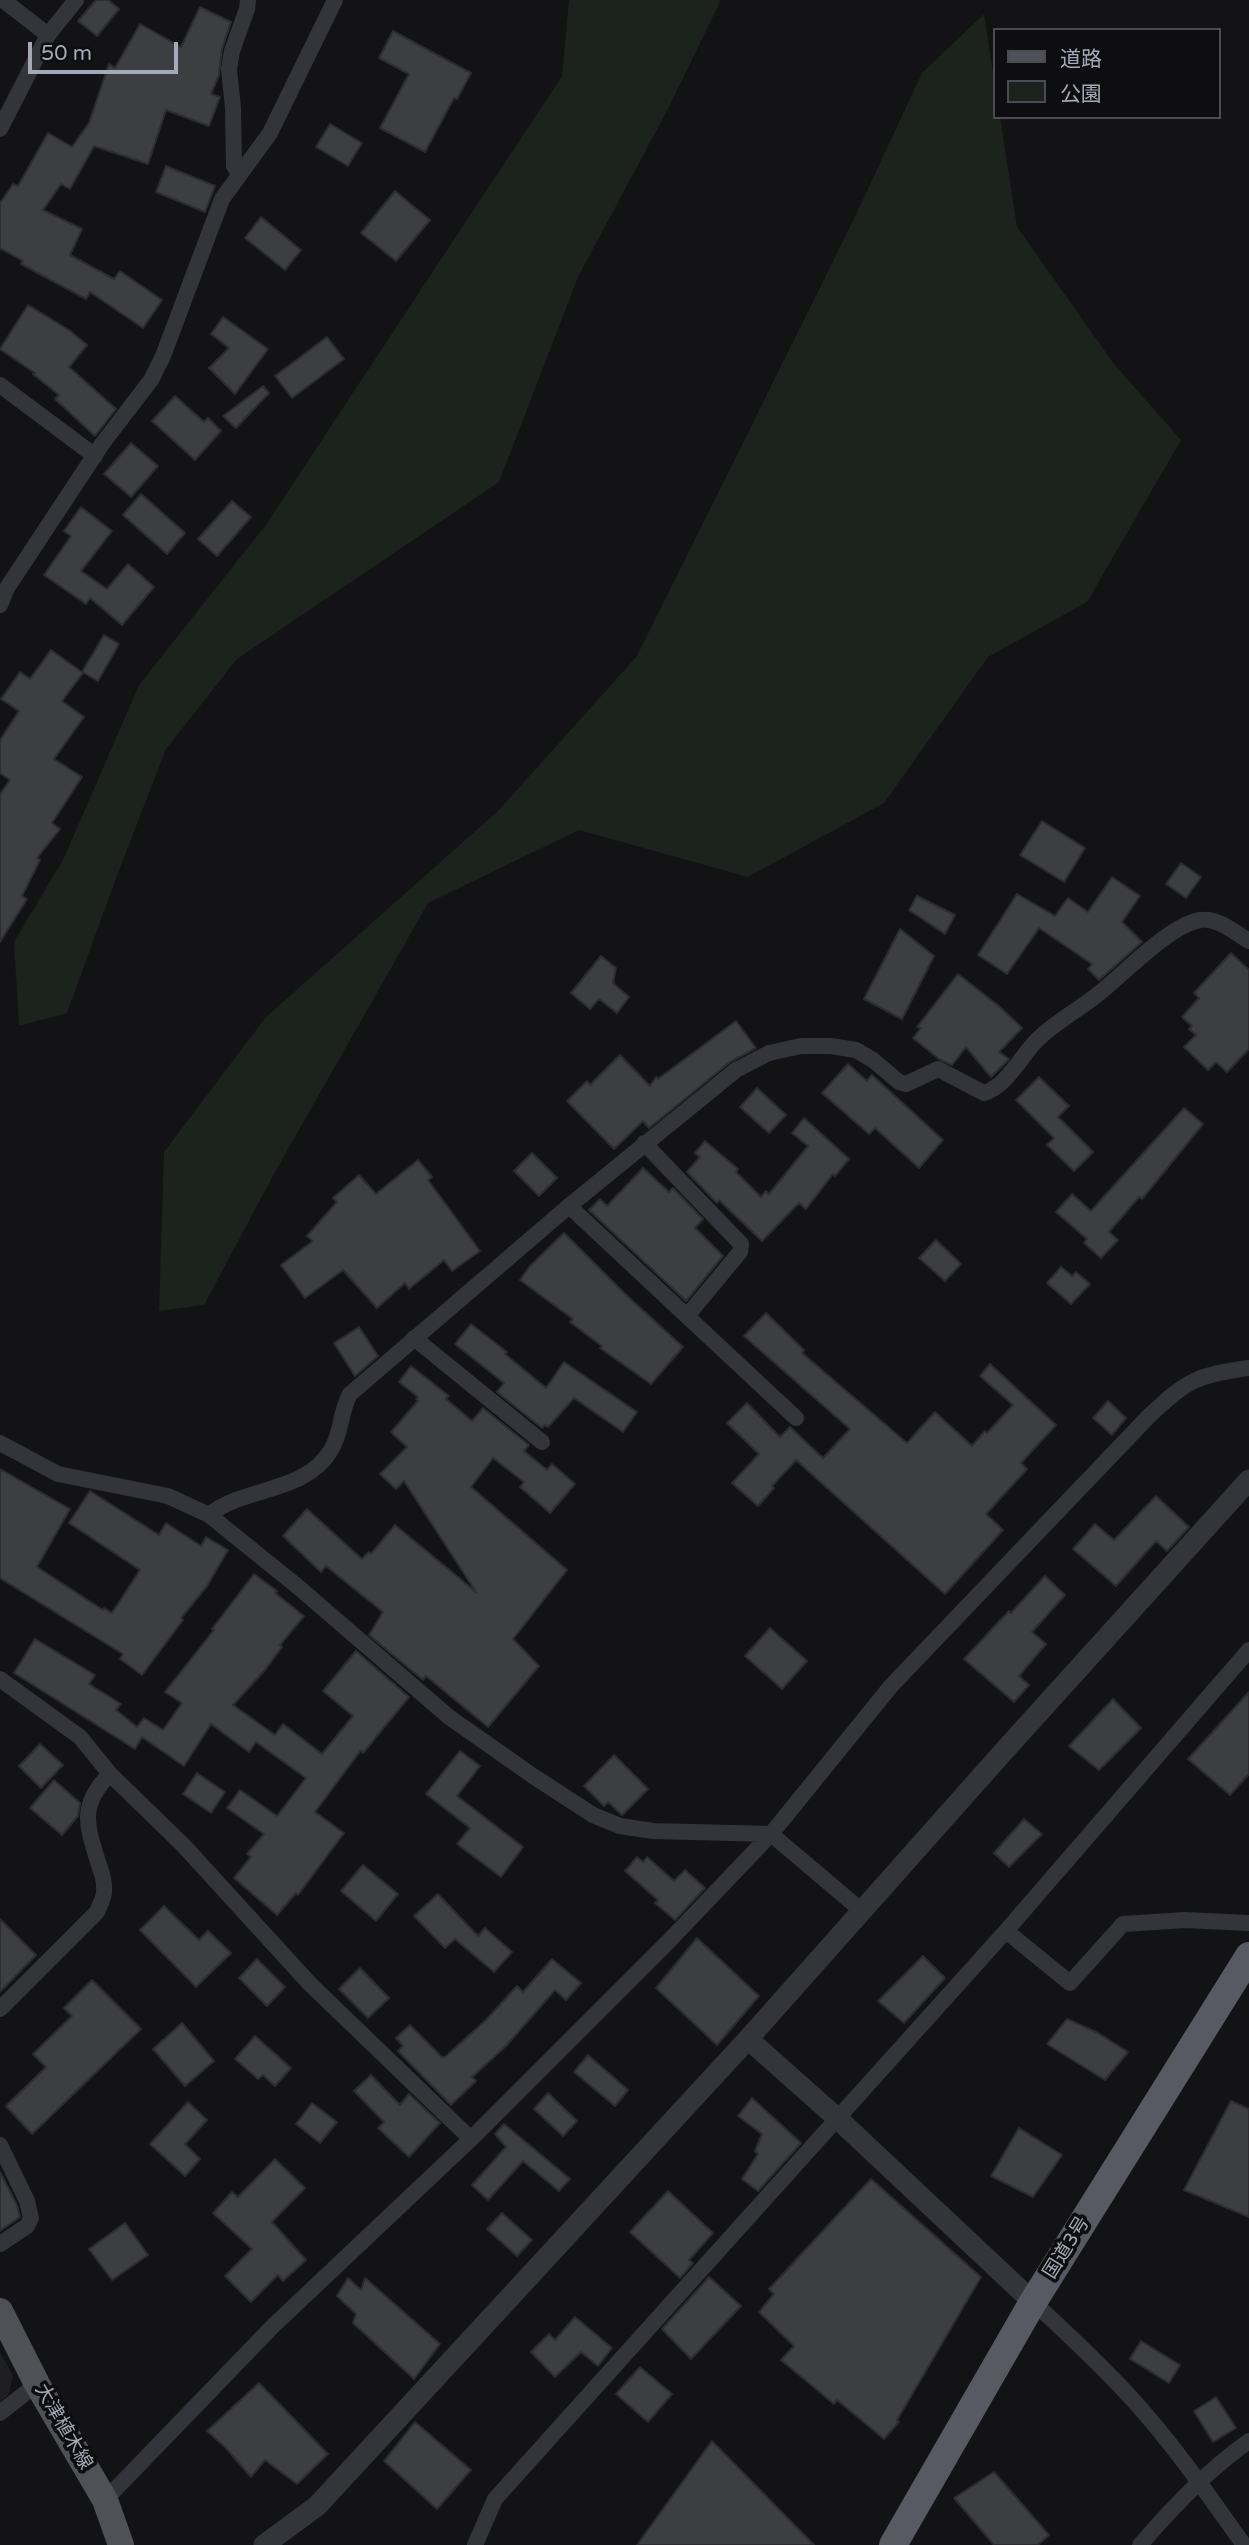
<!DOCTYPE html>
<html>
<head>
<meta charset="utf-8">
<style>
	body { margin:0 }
	#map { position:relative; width:1249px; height:2545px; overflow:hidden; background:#131315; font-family:"Varela Round","Noto Sans JP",sans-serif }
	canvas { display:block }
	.legend { position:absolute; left:993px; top:28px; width:228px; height:91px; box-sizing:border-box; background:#0e0e10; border:2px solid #4a4c52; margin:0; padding:9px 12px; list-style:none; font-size:21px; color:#a3a9b6 }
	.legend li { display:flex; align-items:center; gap:14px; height:35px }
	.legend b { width:35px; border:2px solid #4a4c52 }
	.scale { position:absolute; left:28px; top:42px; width:150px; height:32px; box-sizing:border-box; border:4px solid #a3a9b6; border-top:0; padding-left:9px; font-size:21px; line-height:24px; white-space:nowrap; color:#a3a9b6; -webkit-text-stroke:5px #0e0e10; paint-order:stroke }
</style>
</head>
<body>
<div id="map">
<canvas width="1249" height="2545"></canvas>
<ul class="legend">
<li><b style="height:9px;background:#4f5159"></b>道路</li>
<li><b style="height:19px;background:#1b231c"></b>公園</li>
</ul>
<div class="scale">50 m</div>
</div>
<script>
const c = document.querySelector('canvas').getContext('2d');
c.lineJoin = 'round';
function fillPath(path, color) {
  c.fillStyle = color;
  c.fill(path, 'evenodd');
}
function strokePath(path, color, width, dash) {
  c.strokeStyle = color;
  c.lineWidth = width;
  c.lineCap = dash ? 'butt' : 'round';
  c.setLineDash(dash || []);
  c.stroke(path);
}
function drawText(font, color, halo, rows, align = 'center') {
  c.font = font + ' "Varela Round","Noto Sans JP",sans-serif';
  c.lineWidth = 7;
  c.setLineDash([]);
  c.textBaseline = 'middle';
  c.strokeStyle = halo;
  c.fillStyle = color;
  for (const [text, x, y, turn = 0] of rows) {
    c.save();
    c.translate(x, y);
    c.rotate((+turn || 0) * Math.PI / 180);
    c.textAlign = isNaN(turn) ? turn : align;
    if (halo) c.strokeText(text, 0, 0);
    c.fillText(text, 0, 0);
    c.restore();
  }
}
const built = new Path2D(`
	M 0,2352 L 13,2376 L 9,2394 L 0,2402 Z`);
const green = new Path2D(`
	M 569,0 L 721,0 L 669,107 L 578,277 L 499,482 L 237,659 L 166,749 L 118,873 L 67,1013 L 19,1026 L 14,942 L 64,858 L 139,685 L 265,526 L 562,76 Z
	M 984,14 L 995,86 L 995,117 L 1000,117 L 1017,227 L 1114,364 L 1181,440 L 1087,602 L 988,657 L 884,803 L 748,877 L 579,830 L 428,903 L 275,1172 L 204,1305 L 159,1311 L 164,1152 L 266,1017 L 499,810 L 637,656 L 852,223 L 922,73 Z`);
const building = new Path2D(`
	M 96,0 L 108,0 L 119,9 L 97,36 L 78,21 Z
	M 200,7 L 231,22 L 222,49 L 219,75 L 211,94 L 220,97 L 209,126 L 166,110 L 148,164 L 94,146 L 70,189 L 61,184 L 43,210 L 82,229 L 70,255 L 114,279 L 120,271 L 162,300 L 143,328 L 90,292 L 86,299 L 21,264 L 23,261 L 0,248 L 0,203 L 13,184 L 18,186 L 48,133 L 72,147 L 89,123 L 109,64 L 115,68 L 140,24 L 181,47 Z
	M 393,31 L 471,73 L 457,99 L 454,98 L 425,152 L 380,128 L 409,74 L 379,58 Z
	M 330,124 L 362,143 L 348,166 L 316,147 Z
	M 166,166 L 215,186 L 205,212 L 156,192 Z
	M 395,191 L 430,220 L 396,261 L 361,233 Z
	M 261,217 L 301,250 L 285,270 L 245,238 Z
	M 28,305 L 69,330 L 87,345 L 69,367 L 116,409 L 95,436 L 55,399 L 59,395 L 33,374 L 35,373 L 0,349 Z
	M 223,317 L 268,349 L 235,394 L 209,368 L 229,348 L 211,334 Z
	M 327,337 L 344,359 L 292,398 L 275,376 Z
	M 263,386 L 269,393 L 236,428 L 223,416 Z
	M 175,396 L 204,422 L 208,418 L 221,431 L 195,460 L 152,421 Z
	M 131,443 L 158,466 L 131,497 L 104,474 Z
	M 141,494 L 185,533 L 167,554 L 123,515 Z
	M 232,501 L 251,517 L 217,556 L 198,539 Z
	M 81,507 L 112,531 L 81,571 L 107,589 L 128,564 L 154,587 L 122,625 L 90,598 L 86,604 L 44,575 L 71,536 L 64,531 Z
	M 104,635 L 119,644 L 98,681 L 82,672 Z
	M 51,650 L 83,673 L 62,701 L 84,717 L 54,759 L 82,777 L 52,823 L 60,829 L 37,858 L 40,860 L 22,896 L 27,899 L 0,942 L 0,794 L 10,780 L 0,773 L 0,740 L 19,711 L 1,699 L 20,672 L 30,679 Z
	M 1042,821 L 1085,848 L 1064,882 L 1020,855 Z
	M 1181,863 L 1201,877 L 1186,898 L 1166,884 Z
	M 1112,877 L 1140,896 L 1122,922 L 1142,942 L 1099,980 L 1088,969 L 1092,964 L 1039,928 L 1007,974 L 978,955 L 1017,894 L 1055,916 L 1068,898 L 1088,912 Z
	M 917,896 L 955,915 L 945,934 L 909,910 Z
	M 900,929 L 934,956 L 902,1019 L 864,999 Z
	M 1231,953 L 1249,970 L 1249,1049 L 1227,1072 L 1216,1062 L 1208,1070 L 1184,1047 L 1196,1035 L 1189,1029 L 1192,1026 L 1182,1017 L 1199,998 L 1194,993 Z
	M 601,956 L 616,968 L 613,983 L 629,997 L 617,1013 L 599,999 L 590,1009 L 571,993 Z
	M 958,974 L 1000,1007 L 1022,1028 L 999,1052 L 1009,1059 L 991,1077 L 966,1047 L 952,1065 L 939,1059 L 913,1038 L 921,1028 L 917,1027 Z
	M 736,1021 L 756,1048 L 730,1062 L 649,1128 L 643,1121 L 614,1149 L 567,1101 L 587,1081 L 590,1085 L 620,1055 L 650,1086 L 656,1077 L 658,1079 Z
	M 848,1064 L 867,1081 L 872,1075 L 943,1140 L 919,1168 L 875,1128 L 869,1134 L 822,1093 Z
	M 1039,1077 L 1069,1106 L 1058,1117 L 1093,1152 L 1074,1171 L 1047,1145 L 1054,1138 L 1016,1100 Z
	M 757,1088 L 786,1115 L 769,1133 L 740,1107 Z
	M 1184,1108 L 1203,1124 L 1142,1199 L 1139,1197 L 1109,1232 L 1118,1240 L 1101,1258 L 1084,1243 L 1087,1239 L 1056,1212 L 1072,1194 L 1091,1211 Z
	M 804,1118 L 849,1159 L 835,1176 L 833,1174 L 806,1209 L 799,1203 L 762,1241 L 719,1200 L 717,1203 L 687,1172 L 700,1157 L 695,1153 L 705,1141 L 738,1169 L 736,1172 L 761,1197 L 766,1191 L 769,1194 L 808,1146 L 792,1133 Z
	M 532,1153 L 557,1178 L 539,1196 L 514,1171 Z
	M 418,1160 L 432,1177 L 428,1180 L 480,1251 L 452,1271 L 444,1260 L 409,1289 L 405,1283 L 377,1308 L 343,1270 L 305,1298 L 281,1265 L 313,1241 L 307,1236 L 337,1202 L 333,1198 L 359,1175 L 376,1194 Z
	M 643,1168 L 669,1192 L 673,1188 L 703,1219 L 695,1228 L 723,1256 L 686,1301 L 589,1210 L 600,1199 L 607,1206 Z
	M 564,1233 L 623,1292 L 683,1347 L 651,1384 L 600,1348 L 602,1346 L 570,1322 L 573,1319 L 520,1280 L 530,1266 Z
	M 936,1240 L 961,1264 L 945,1281 L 919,1258 Z
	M 1061,1267 L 1072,1276 L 1076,1272 L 1090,1284 L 1071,1304 L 1047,1283 Z
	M 766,1313 L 804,1350 L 802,1353 L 907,1443 L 935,1412 L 972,1446 L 985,1431 L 987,1433 L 1013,1405 L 980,1376 L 990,1364 L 1056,1425 L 1021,1463 L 1027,1469 L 986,1514 L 1003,1530 L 945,1594 L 796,1460 L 772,1486 L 774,1488 L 758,1506 L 732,1483 L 759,1454 L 727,1423 L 747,1403 L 780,1437 L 790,1427 L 823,1458 L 850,1429 L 744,1336 Z
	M 471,1324 L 507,1352 L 505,1354 L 546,1388 L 564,1362 L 637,1412 L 623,1432 L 574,1398 L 548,1427 L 545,1425 L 542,1428 L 497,1392 L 504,1383 L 455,1344 Z
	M 359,1327 L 378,1356 L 355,1376 L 334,1343 Z
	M 411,1366 L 449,1396 L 446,1399 L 472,1421 L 483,1408 L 529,1445 L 524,1451 L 547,1470 L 552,1464 L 575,1484 L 550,1513 L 520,1487 L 524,1482 L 493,1458 L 471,1487 L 567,1570 L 513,1639 L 539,1666 L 488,1727 L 426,1676 L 423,1680 L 369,1635 L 383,1612 L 326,1566 L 321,1572 L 283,1536 L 307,1509 L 362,1559 L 369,1552 L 371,1554 L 395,1525 L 476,1592 L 404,1481 L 396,1489 L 380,1474 L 407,1447 L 391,1432 L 418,1401 L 416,1399 L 418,1397 L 399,1382 Z
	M 1108,1401 L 1126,1418 L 1112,1435 L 1093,1418 Z
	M 0,1469 L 70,1509 L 37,1567 L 103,1610 L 104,1608 L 112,1613 L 140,1570 L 69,1523 L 90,1491 L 159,1535 L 166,1523 L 201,1546 L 206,1537 L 228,1550 L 207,1586 L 181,1618 L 183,1620 L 142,1675 L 120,1659 L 123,1654 L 0,1578 Z
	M 1156,1496 L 1189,1527 L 1167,1551 L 1156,1541 L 1116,1586 L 1073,1549 L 1095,1524 L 1114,1540 Z
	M 254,1574 L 277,1591 L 275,1593 L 304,1616 L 280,1645 L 282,1647 L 265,1670 L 233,1705 L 275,1735 L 283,1724 L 322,1754 L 353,1716 L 323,1691 L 356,1651 L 409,1697 L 363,1753 L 361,1750 L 315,1812 L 344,1833 L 298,1895 L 296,1893 L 277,1915 L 234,1878 L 251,1857 L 247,1854 L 264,1834 L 227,1808 L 240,1790 L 277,1816 L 306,1778 L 256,1742 L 249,1752 L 211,1724 L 184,1766 L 142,1737 L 135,1749 L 14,1673 L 35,1639 L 95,1675 L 89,1684 L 121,1704 L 116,1710 L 137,1727 L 144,1718 L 163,1730 L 182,1703 L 165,1692 L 214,1630 L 212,1629 Z
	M 1045,1576 L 1065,1595 L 1032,1632 L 1046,1644 L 1019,1676 L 1029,1685 L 1014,1702 L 964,1659 L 1009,1611 L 1011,1613 Z
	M 770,1628 L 807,1661 L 782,1689 L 745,1656 Z
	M 1249,1692 L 1249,1774 L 1230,1795 L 1188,1759 Z
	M 1113,1699 L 1141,1728 L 1099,1770 L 1069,1746 Z
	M 40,1744 L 63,1765 L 41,1788 L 19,1766 Z
	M 460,1751 L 480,1766 L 457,1796 L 523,1847 L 501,1877 L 457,1844 L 470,1828 L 426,1794 Z
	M 614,1755 L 648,1789 L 622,1815 L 608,1802 L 604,1806 L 584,1786 Z
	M 197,1773 L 225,1792 L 211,1813 L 183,1794 Z
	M 54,1780 L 80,1803 L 78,1816 L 62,1835 L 30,1808 Z
	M 1024,1819 L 1042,1834 L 1009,1867 L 994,1853 Z
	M 637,1857 L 643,1862 L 647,1857 L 674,1881 L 685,1870 L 705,1888 L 675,1920 L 655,1903 L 658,1900 L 625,1871 Z
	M 363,1865 L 398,1894 L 376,1921 L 341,1891 Z
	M 438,1894 L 478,1936 L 485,1928 L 512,1952 L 494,1972 L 455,1939 L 445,1948 L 414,1916 Z
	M 164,1906 L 199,1940 L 208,1931 L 231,1953 L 196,1987 L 140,1930 Z
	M 0,1919 L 36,1955 L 0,1992 Z
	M 697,1938 L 759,1996 L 717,2045 L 656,1988 Z
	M 923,1956 L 945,1978 L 904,2023 L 878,2001 Z
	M 257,1959 L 285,1987 L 267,2006 L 239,1978 Z
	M 552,1959 L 581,1983 L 566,2000 L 555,1990 L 506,2046 L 472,2077 L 476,2081 L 451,2105 L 398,2051 L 403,2046 L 396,2038 L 410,2025 L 442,2057 L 445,2057 L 486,2020 L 517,1986 L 523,1992 Z
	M 360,1968 L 389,1998 L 368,2018 L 339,1989 Z
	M 92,1980 L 141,2029 L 32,2134 L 6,2106 L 46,2067 L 33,2054 L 72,2016 L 64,2008 Z
	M 1067,2019 L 1098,2033 L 1128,2052 L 1105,2080 L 1047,2044 Z
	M 182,2023 L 214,2061 L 185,2086 L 153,2049 Z
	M 255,2036 L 291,2068 L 275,2086 L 263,2075 L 258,2079 L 235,2059 Z
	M 588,2055 L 628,2090 L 615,2106 L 574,2072 Z
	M 371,2075 L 400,2105 L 409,2094 L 440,2123 L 409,2157 L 378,2128 L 384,2122 L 354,2091 Z
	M 548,2093 L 577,2121 L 563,2136 L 534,2109 Z
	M 752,2098 L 801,2143 L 758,2191 L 742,2179 L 758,2154 L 755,2151 L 762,2134 L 738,2116 Z
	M 1231,2101 L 1249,2109 L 1249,2217 L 1184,2190 Z
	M 188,2102 L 207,2120 L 185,2144 L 200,2159 L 185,2176 L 150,2144 Z
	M 312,2103 L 337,2122 L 320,2143 L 296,2124 Z
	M 504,2124 L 570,2179 L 559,2191 L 523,2161 L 488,2200 L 472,2185 L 506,2147 L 495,2134 Z
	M 1019,2128 L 1062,2155 L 1033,2197 L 991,2176 Z
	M 275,2159 L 305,2188 L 272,2222 L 306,2260 L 283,2281 L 278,2275 L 251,2302 L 225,2276 L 252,2249 L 213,2213 L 232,2192 L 238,2197 Z
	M 0,2172 L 17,2205 L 20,2217 L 0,2231 Z
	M 871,2179 L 981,2277 L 897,2420 L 899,2422 L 884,2439 L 837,2400 L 834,2404 L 781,2360 L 794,2346 L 759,2312 L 774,2294 L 769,2289 Z
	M 668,2191 L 713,2233 L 689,2260 L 693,2263 L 680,2278 L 630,2232 Z
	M 502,2213 L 532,2240 L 517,2256 L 487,2229 Z
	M 125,2223 L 148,2255 L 112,2280 L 89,2249 Z
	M 709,2277 L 741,2306 L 691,2359 L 662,2329 Z
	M 348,2278 L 361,2290 L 365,2278 L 440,2344 L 414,2379 L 353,2323 L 356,2314 L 337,2296 Z
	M 575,2317 L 612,2348 L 598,2366 L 581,2352 L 555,2377 L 531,2352 L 549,2334 L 555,2340 Z
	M 1141,2341 L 1180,2365 L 1169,2383 L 1130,2359 Z
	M 640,2367 L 672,2394 L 648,2422 L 616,2394 Z
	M 259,2383 L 328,2454 L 297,2484 L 265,2460 L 251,2477 L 225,2447 L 207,2431 Z
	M 1216,2397 L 1236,2428 L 1213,2442 L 1194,2411 Z
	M 415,2422 L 471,2470 L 437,2509 L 384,2461 Z
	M 712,2441 L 814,2545 L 637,2545 Z
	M 994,2472 L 1049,2535 L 1038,2545 L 994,2545 L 954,2498 Z`);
const minor = new Path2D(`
	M 3,0 L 48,35
	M 0,129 L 48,35 L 76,0
	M 239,174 L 234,166 L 233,108 L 229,69 L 232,51 L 247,9 L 248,0
	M 0,385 L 95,456
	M 0,605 L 7,588 L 102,444 L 151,380 L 163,356 L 222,199 L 270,133 L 335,0
	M 644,1143 L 741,1244 L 740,1252 L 687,1316
	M 569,1206 L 796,1418
	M 414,1338 L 542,1442
	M 0,1443 L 58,1474 L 168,1496 L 209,1515 L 297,1586 L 449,1717 L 533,1776 L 593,1815 L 620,1826 L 653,1831 L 771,1834 L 862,1911
	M 209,1515 C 244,1486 305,1494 331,1450 C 342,1433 340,1411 350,1394 L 569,1206 L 736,1070 L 769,1053 L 801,1046 L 831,1046 L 856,1050 L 873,1060 L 899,1082 L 906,1084 L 938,1069 L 984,1093 C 1006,1087 1021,1056 1037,1040 C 1054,1023 1078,1010 1097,995 C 1123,975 1170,924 1201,920 C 1217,917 1236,933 1249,941
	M 0,1679 L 80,1737 L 110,1774 L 184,1846 L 310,1984 L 471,2139
	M 1006,1931 L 1070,1983 L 1123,1924 L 1185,1920 L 1249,1923
	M 0,2009 L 97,1912 C 99,1906 104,1898 104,1892 C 105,1883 102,1873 99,1865 C 87,1826 78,1806 110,1774
	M 0,2145 L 27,2201 L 31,2218 L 27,2226 L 0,2244
	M 1033,2302 C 1068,2334 1102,2366 1133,2400 C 1174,2445 1209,2496 1244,2545
	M 0,2413 L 37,2384
	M 105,2500 L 273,2326 L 471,2139 L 668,1942 L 771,1834 L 891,1686 L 1149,1416 C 1189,1379 1195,1376 1249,1368
	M 475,2545 L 495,2499 L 1006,1931 L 1249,1650
	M 1140,2545 C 1173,2507 1208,2470 1249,2441`);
const tertiary = new Path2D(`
	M 748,2039 L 837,2118 L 1033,2302
	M 264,2545 L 317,2506 L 524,2282 L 748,2039 L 1004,1751 L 1249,1480`);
const primary = new Path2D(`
	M 0,2311 L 37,2384 L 105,2500 L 121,2545`);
const trunk = new Path2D(`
	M 893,2545 L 1033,2302 L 1249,1956`);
const streetNames = [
	["国道3号",1067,2248,-58],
	["大津植木線",63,2427,60]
];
fillPath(built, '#1f1f22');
fillPath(green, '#1b231c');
fillPath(building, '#3c3e42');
strokePath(building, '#2d2d31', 2);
strokePath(minor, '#33353a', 16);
strokePath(tertiary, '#33353a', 21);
strokePath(primary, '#4f5159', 26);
strokePath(trunk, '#575a62', 28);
drawText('19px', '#a3a9b6', '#0e0e10', streetNames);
</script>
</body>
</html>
